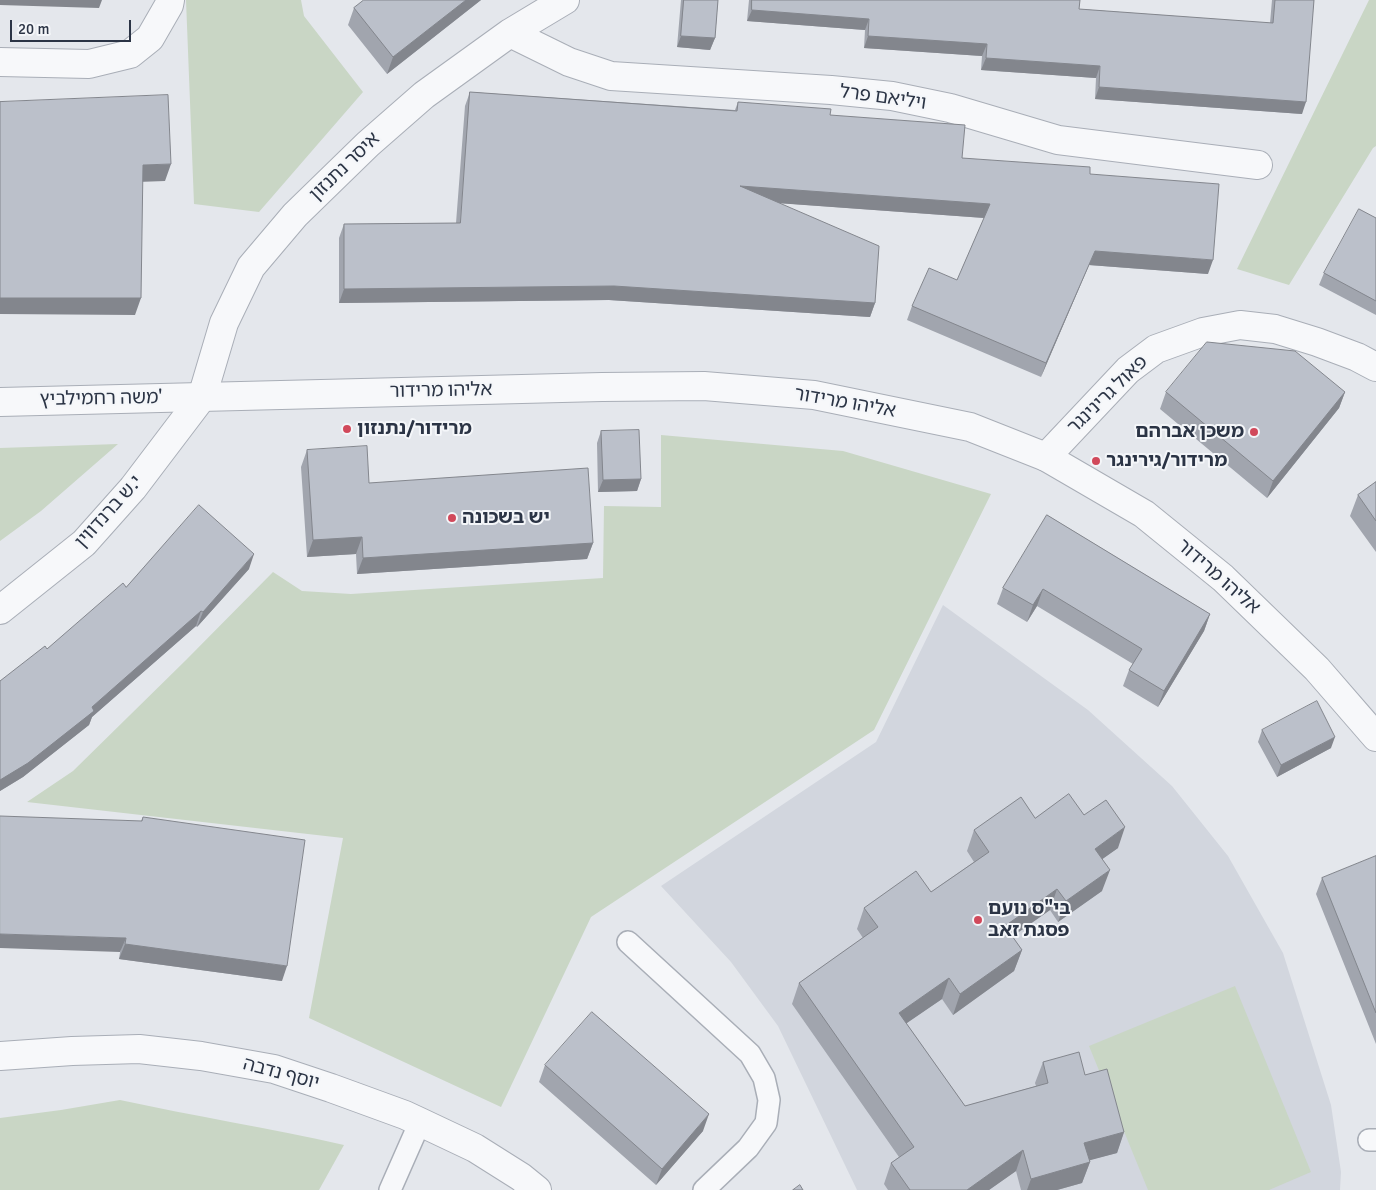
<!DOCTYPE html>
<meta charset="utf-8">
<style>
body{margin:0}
#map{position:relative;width:1376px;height:1190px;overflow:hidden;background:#e4e7ec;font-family:Signika,sans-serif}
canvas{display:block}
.scale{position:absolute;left:10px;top:20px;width:121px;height:22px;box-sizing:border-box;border:2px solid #2b3445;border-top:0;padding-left:6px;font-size:15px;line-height:18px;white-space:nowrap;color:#2b3445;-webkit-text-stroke:4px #f4f6f9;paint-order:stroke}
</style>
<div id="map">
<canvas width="1376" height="1190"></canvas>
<div class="scale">20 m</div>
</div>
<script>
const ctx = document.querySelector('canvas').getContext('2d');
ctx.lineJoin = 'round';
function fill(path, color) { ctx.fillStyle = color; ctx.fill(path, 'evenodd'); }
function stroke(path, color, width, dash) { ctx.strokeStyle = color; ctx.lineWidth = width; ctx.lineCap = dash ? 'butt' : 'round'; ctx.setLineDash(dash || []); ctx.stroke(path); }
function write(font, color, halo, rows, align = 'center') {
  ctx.font = font + ' Signika,"Noto Sans Hebrew",sans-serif'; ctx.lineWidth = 4; ctx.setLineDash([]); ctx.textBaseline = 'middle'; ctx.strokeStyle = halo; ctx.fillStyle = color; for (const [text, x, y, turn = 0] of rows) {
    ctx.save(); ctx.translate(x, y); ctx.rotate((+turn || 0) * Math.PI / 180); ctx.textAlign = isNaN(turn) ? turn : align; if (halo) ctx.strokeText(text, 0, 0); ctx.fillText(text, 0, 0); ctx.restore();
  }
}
const built = new Path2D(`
 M943,605L1088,710L1172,786L1228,856L1283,953L1331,1105L1341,1172L1340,1190H857L778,1026L731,962L661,886L876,742Z`);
const green = new Path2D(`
 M186,0H301L304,16L363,92L259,212L194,204Z
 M1369,0H1376V146L1373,148L1289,285L1237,269Z
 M661,435L843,451L991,494L874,730L591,917L501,1107L309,1018L343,838L27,802L73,771L186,660L273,572L302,591L351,594L603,578L604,506L661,507Z
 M118,444L41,511L0,541V448Z
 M1235,986L1311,1172L1269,1190H1148L1089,1046Z
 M120,1100C194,1116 269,1128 344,1145L319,1190H0V1118L61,1110Z`);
const service = new Path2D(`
 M628,942L750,1054L764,1078L769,1100L766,1123L748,1148L704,1190
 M1369,1140H1376
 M390,1190L420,1122`);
const minor = new Path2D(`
 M510,33L569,62L611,76L831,90L892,96L950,108L1058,140L1258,165
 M0,62L89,64L130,54L150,38L169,5L170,0
 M1046,457L1128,370L1156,349L1203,332L1240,325L1275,329L1317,342L1357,357L1376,367
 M0,610L84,543L133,488L202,397L224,323L251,267L295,215L368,144L424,95L510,33L565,0
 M0,1056L72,1051L139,1049L201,1056L274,1069L331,1088L405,1115L420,1122L475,1148L521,1177L537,1190`);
const tertiary = new Path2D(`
 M0,402L602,387L704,386L814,395L970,427L1046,457L1144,514L1223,578L1317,669L1376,737`);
const wall = new Path2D(`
 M364,0H481L387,74L348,25L354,8Z
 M681,0H718L715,38L710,50L677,47Z
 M749,0H1080L1079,9L1270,23L1272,0H1314L1302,114L1095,99L1096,78L981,70L982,56L864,48L865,30L747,21Z
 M470,92L735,110L738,102L830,115L962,158L1090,174L1208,274L1089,265L1041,377L907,320L912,306L957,280L984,218L779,203L875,303L870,317L609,300L339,303V238L344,224L456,223L465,106Z
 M1376,218V315L1319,285L1324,273Z
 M1166,392H1345L1339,408L1267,498L1160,409Z
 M601,431L641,479L637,491L598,492L597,443Z
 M307,450L369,483L593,543L587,559L357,574L356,554L307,557L301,467Z
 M1376,482V552L1350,516L1358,495Z
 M1047,515L1210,614L1204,631L1158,707L1123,686L1129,670L1133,664L1037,606L1027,622L997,604L1003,588Z
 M249,569L197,627L196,626L92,717L89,725L23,777L0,791V681L47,649L126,587Z
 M1262,730L1331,748L1277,777L1258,742Z
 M1084,815L1118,848L1102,859V891L1058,922L1050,910L1012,937L1022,950L1014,971L953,1015L942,999L906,1023L965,1106L1036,1086L1035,1083L1043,1062L1085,1075L1124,1132L1117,1153L1089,1160L1090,1162L1082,1183L1057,1190H1021L1016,1171L989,1190H888L884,1184L891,1163L899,1157L792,1004L799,983L863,938L857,929L864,908L931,892L974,862L967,851L974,830L1035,818Z
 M143,817L282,981L119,959L141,821Z
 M1376,856V1044L1316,894L1322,878Z
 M545,1065L703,1131L656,1185L539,1082Z`);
const shadedWall = new Path2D(`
 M0,0H102L99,8L0,5Z
 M466,0H481L387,74L393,57Z
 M752,10L869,19L865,30L747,21Z
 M681,36L715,38L710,50L677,47Z
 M868,36L987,44L982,56L864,48Z
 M986,58L1100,66L1096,78L981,70Z
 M1099,87L1306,102L1302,114L1095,99Z
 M171,164L165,181L137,182L143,165Z
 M740,186L990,204L985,218L735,200Z
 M1095,251L1213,260L1208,274L1089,265L1041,377L1046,363Z
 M614,286L875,303L870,317L609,300L339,303L344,289Z
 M0,298H141L135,315L0,314Z
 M1345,392L1339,408L1267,498L1273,481Z
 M641,479L637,491L598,492L603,480Z
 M362,537L356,554L307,557L313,540Z
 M593,543L587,559L357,574L363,558Z
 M254,554L249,569L197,627L203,612Z
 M1043,589L1037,606L1027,622L1033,605Z
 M201,611L196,626L92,717L89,725L23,777L0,791V780L92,707Z
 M1210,614L1204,631L1158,707L1164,691Z
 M1335,737L1331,748L1277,777L1281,765Z
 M1125,827L1118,848L1087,870L1095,849Z
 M1110,870L1102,891L1058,922L1066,901Z
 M1057,889L1050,910L997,947L1005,926Z
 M0,934L126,938L120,952L0,948Z
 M125,944L287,966L282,981L119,959Z
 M1022,950L1014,971L953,1015L960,994Z
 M949,978L942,999L891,1034L899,1013Z
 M709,1114L703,1131L656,1185L662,1169Z
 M1124,1132L1117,1153L1076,1164L1084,1143Z
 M1023,1150L1016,1171L989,1190H967Z
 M1090,1162L1082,1183L1057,1190H1027L1031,1179Z`);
const building = new Path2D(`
 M364,0H466L393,57L354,8Z
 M684,0H718L715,38L681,36Z
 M752,0H1080L1079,9L1273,23L1275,0H1314L1306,102L1099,87L1100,66L986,58L987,44L868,36L869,19L752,10Z
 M470,92L737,111L738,102L831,109L830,115L965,125L962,158L1090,167V174L1219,184L1213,260L1095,251L1046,363L912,306L929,268L957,280L990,204L740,186L879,246L875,303L614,286L344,289V224L460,223Z
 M168,95L171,164L143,165L141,298H0V102Z
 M1359,209L1376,218V301L1324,273Z
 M1207,342L1295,351L1345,392L1273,481L1166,392Z
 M639,430L641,479L603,480L601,431Z
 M367,446L369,483L588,468L593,543L363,558L362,537L313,540L307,450Z
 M1376,482V521L1358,495Z
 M199,505L254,554L203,612L201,611L92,707L94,711L28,763L0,780V681L45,646L47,649L123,583L126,587Z
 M1047,515L1210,614L1164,691L1129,670L1142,649L1043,589L1033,605L1003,588Z
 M1317,701L1335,737L1281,765L1262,730Z
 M1069,794L1084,815L1106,800L1125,827L1095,849L1110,870L1066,901L1057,889L1005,926L1022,950L960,994L949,978L899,1013L965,1106L1048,1083L1043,1062L1079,1052L1085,1075L1107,1069L1124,1132L1084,1143L1090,1162L1031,1179L1023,1150L967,1190H910L891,1163L914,1147L799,983L878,927L864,908L916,871L931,892L989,852L974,830L1021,797L1035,818Z
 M0,816L142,821L143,817L305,840L287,966L125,944L126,938L0,934Z
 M1376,856V1013L1322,878Z
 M592,1012L709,1114L662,1169L545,1065Z
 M800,1185L803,1190H793Z`);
const markers = [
 [347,429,5,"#d1495b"],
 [1254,432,5,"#d1495b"],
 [1096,461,5,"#d1495b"],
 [452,518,5,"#d1495b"],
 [978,920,5,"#d1495b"]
];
const streetNames = [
 ["ויליאם פרל",883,98,8],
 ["איסר נתנזון",345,167,-44],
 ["אליהו מרידור",441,391,-1],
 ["פאול גרינינגר",1108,395,-44],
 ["משה רחמילביץ'",101,399,-1],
 ["אליהו מרידור",845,403,10],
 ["י.ש ברנדווין",109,512,-48],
 ["אליהו מרידור",1218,577,41],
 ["יוסף נדבה",281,1074,15]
];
const poiNames = [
 ["מרידור/נתנזון",357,429],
 ["משכן אברהם",1244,432,"right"],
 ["מרידור/גירינגר",1106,461],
 ["יש בשכונה",462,518],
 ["בי\"ס נועם",988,909],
 ["פסגת זאב",988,931]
];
fill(built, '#d2d6de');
fill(green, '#c9d6c5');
stroke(service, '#a9aeb7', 24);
stroke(minor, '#a9aeb7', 30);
stroke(tertiary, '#a9aeb7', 30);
stroke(service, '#f7f8fa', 21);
stroke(minor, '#f7f8fa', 28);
stroke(tertiary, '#f7f8fa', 28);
fill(wall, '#a1a5ae');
fill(shadedWall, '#83868d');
fill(building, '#bbc0ca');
stroke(building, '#83868d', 1);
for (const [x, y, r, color] of markers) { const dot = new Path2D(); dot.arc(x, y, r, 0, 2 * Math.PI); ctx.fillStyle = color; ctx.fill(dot); stroke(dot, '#f4f6f9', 2); }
write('19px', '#2b3445', '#f4f6f9', streetNames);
write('bold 19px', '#2b3445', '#f4f6f9', poiNames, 'left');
</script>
